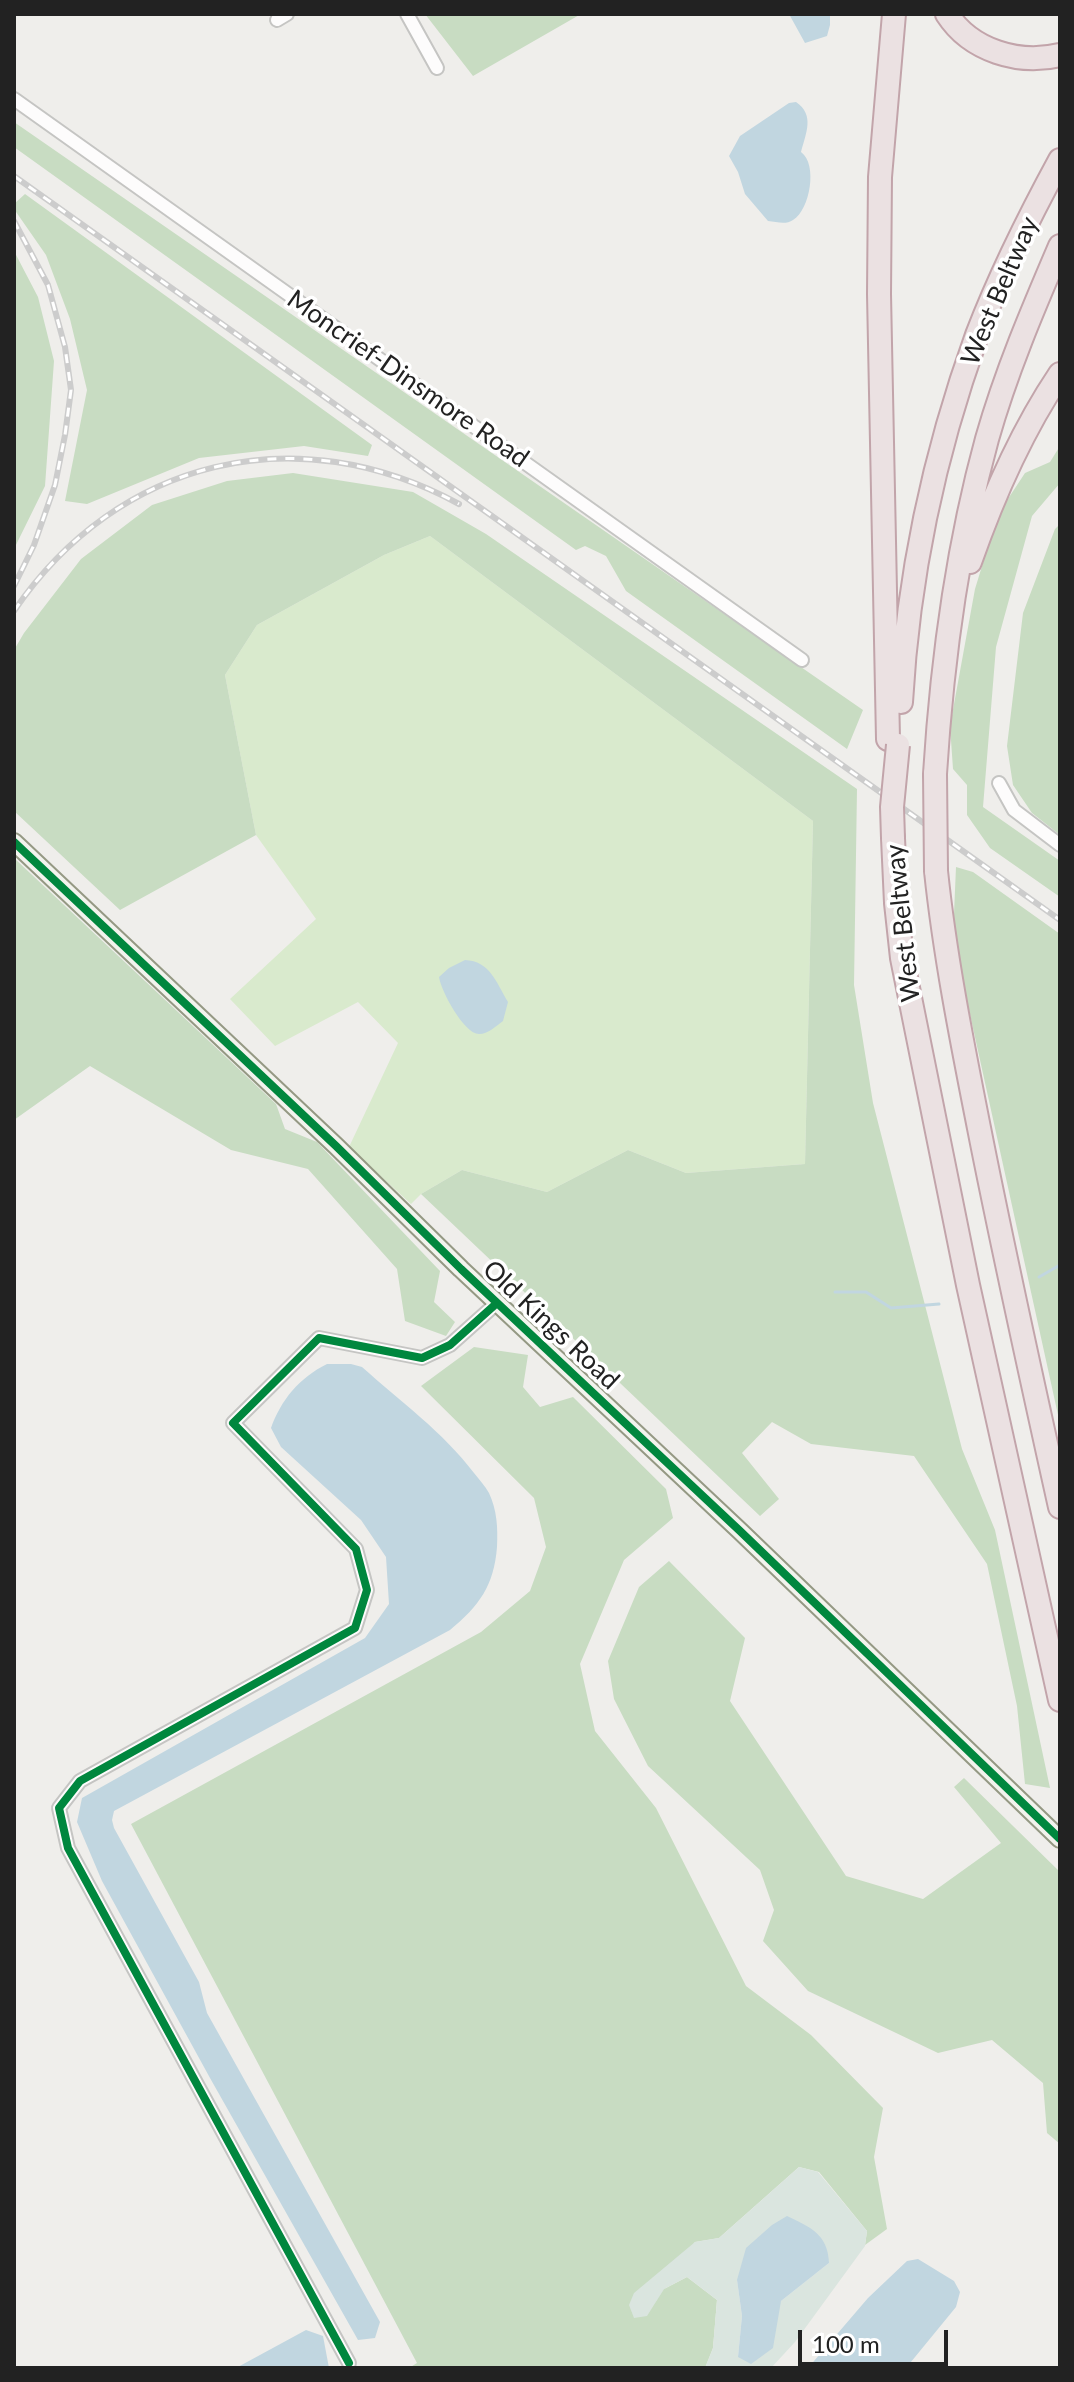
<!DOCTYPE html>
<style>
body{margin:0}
#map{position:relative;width:1074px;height:2382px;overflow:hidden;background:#efeeeb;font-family:Lato,sans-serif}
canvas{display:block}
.frame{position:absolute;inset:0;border:16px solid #222;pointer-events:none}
.scale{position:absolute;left:798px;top:2330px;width:150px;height:36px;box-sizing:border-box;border:4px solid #222;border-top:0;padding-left:10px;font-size:24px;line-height:28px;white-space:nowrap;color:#222;-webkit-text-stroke:6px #fff;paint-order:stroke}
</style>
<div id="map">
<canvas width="1074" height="2382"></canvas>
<div class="frame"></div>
<div class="scale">100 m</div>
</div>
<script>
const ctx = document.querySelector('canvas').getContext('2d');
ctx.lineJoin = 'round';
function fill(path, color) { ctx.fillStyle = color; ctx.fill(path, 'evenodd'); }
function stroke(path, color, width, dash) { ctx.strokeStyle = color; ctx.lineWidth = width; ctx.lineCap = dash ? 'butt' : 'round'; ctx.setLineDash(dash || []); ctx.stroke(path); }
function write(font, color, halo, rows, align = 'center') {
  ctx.font = font + ' Lato,sans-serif'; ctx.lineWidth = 7; ctx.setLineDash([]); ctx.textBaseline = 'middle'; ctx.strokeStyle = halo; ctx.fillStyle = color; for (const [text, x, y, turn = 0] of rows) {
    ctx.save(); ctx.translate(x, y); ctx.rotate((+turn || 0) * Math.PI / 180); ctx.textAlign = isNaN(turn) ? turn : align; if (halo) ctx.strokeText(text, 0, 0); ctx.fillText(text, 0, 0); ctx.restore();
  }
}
const grass = new Path2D(`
 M430,536L813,821L805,1164L686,1173L628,1150L547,1192L462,1170L421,1194L411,1204L349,1147L398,1043L358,1002L275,1046L230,999L316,919L256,835L225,675L257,625L384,555Z`);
const forest = new Path2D(`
 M425,14H581L473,76Z
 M14,122L863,710L847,749L626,591L606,556L585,546L576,550L14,147Z
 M25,194L372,445L368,456L304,446L199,458L87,504L65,501L87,390L70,319L46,255L14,209V204Z
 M14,251L38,297L54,361L45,486L14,549Z
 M1060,446V483L1032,516L996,647L983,807L1060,861V897L990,848L967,815V785L953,769L950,726L975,589L998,514L1025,473L1050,462Z
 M293,473L413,492L486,534L857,789L854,985L873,1103L962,1449L995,1530L1050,1788L1025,1784L1017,1706L987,1564L914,1456L811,1444L772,1422L742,1453L779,1499L760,1516L421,1194L462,1170L547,1192L628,1150L686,1173L805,1164L813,821L430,536L384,555L257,625L225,675L256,835L120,910L14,811V650L24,633L81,559L152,505L227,481Z
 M1060,524V835L1032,813L1013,785L1007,746L1023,613L1055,529Z
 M14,858L276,1104L285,1129L317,1142L440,1271L434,1302L455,1322L446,1336L405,1321L397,1269L308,1169L231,1150L90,1066L14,1120Z
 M956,867L973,872L1060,934V1424L953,937Z
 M474,1347L528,1355L523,1387L540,1407L573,1397L666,1489L673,1518L624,1560L580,1664L595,1731L656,1808L746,1986L811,2035L883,2108L874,2157L887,2229L865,2245L867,2231L819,2172L799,2167L719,2238L695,2242L647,2315L664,2289L687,2277L717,2300L713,2348L705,2368H409L417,2363L131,1824L481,1632L530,1591L546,1547L534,1498L421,1386Z
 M669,1561L745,1638L730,1701L846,1876L923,1899L1001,1843L954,1787L964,1778L1060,1872V2144L1047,2133L1043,2083L992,2040L938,2053L808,1991L763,1941L774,1910L760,1870L648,1766L614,1699L608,1661L639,1587Z`);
const wetland = new Path2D(`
 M799,2167L818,2172L867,2231L865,2246L795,2342L771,2368H705L713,2348L717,2300L687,2277L664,2289L647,2316L634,2318L629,2305L634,2293L695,2242L719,2238ZM829,2263L781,2301L738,2357L742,2316L737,2280Z`);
const water = new Path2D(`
 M789,14H830V25L827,36L805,43Z
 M796,102C815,115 806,133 801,152C818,164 810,210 793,220C786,225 777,222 768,221L745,194L738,172L729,156L740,136L789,103Z
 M465,960C490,961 496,982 508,1002L503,1021C496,1026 488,1034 479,1034C464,1034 441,991 439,977L449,968Z
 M327,1364H351L362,1367C400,1401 443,1432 474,1473C479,1479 485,1486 489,1493C497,1510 498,1528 497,1547C494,1586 479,1606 450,1630L114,1811L112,1820L114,1828L199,1982L207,2013L380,2322L375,2338L358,2340L210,2078L102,1881L77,1822L82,1798L365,1638L389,1604L386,1557L361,1520L281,1447L271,1428C281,1400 299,1378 327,1364Z
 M787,2216C810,2227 828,2234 829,2263L781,2301L773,2348L751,2364L738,2357L742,2316L737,2280L746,2248L772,2225Z
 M918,2259L954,2281L960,2292L956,2307L906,2368H808L868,2298L907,2261Z
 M306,2330L323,2336L329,2368H236Z`);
const stream = new Path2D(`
 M1039,1277L1060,1265
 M835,1292H866L891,1308L939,1304`);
const street = new Path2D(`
 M407,14L437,68
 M277,20L287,14
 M14,99L802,660
 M999,783L1014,810L1060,845
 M349,2363L68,1848L59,1808L80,1781L355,1628L367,1590L356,1549L233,1423L319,1338L422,1358L450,1345L497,1303`);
const secondary = new Path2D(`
 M14,842L336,1146L461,1269L740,1531L1060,1839`);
const highway = new Path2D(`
 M947,14C971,51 1019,65 1060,55
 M970,562C993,496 1021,432 1060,374
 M901,702C908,577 934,454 977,335C1000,275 1029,217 1060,160
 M888,739L879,294L880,177L894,14
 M935,774C942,661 957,548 987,439C1006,372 1033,309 1060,246
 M893,838L896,903L902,958L968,1285L1060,1700
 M936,871C945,957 962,1042 979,1128C1004,1255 1032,1381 1060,1507`);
const rail = new Path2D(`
 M14,176L1060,920
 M14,221L48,285L65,347L71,390L65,435L55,485L34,545L14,586
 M14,611C118,458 297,416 459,504`);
const highwayBridge = new Path2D(`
 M935,774L936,871
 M893,838L892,807L898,745`);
const cycleway = new Path2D(`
 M14,842L336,1146L461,1269L740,1531L1060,1839
 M349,2363L68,1848L59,1808L80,1781L355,1628L367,1590L356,1549L233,1423L319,1338L422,1358L450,1345L497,1303`);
const streetNames = [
 ["West Beltway",1000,291,-67],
 ["Moncrief-Dinsmore Road",408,379,35],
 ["West Beltway",903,923,-96],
 ["Old Kings Road",551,1325,43]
];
fill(grass, '#d9eacd');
fill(forest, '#c8dcc2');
fill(wetland, '#dae5df');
fill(water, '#c1d6e0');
stroke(stream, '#c1d6e0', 3);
stroke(street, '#c5c5c3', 16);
stroke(secondary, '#959984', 20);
stroke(highway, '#c2a4aa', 26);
stroke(street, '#fdfcfc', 12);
stroke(secondary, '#f2f3ed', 16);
stroke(highway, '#ebe1e2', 22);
stroke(rail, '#ccc', 6);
stroke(rail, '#fff', 3, [9]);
stroke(highwayBridge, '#c2a4aa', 26, []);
stroke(highwayBridge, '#ebe1e2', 22);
stroke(cycleway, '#00873e', 8);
write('26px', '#222', '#fff', streetNames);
</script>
